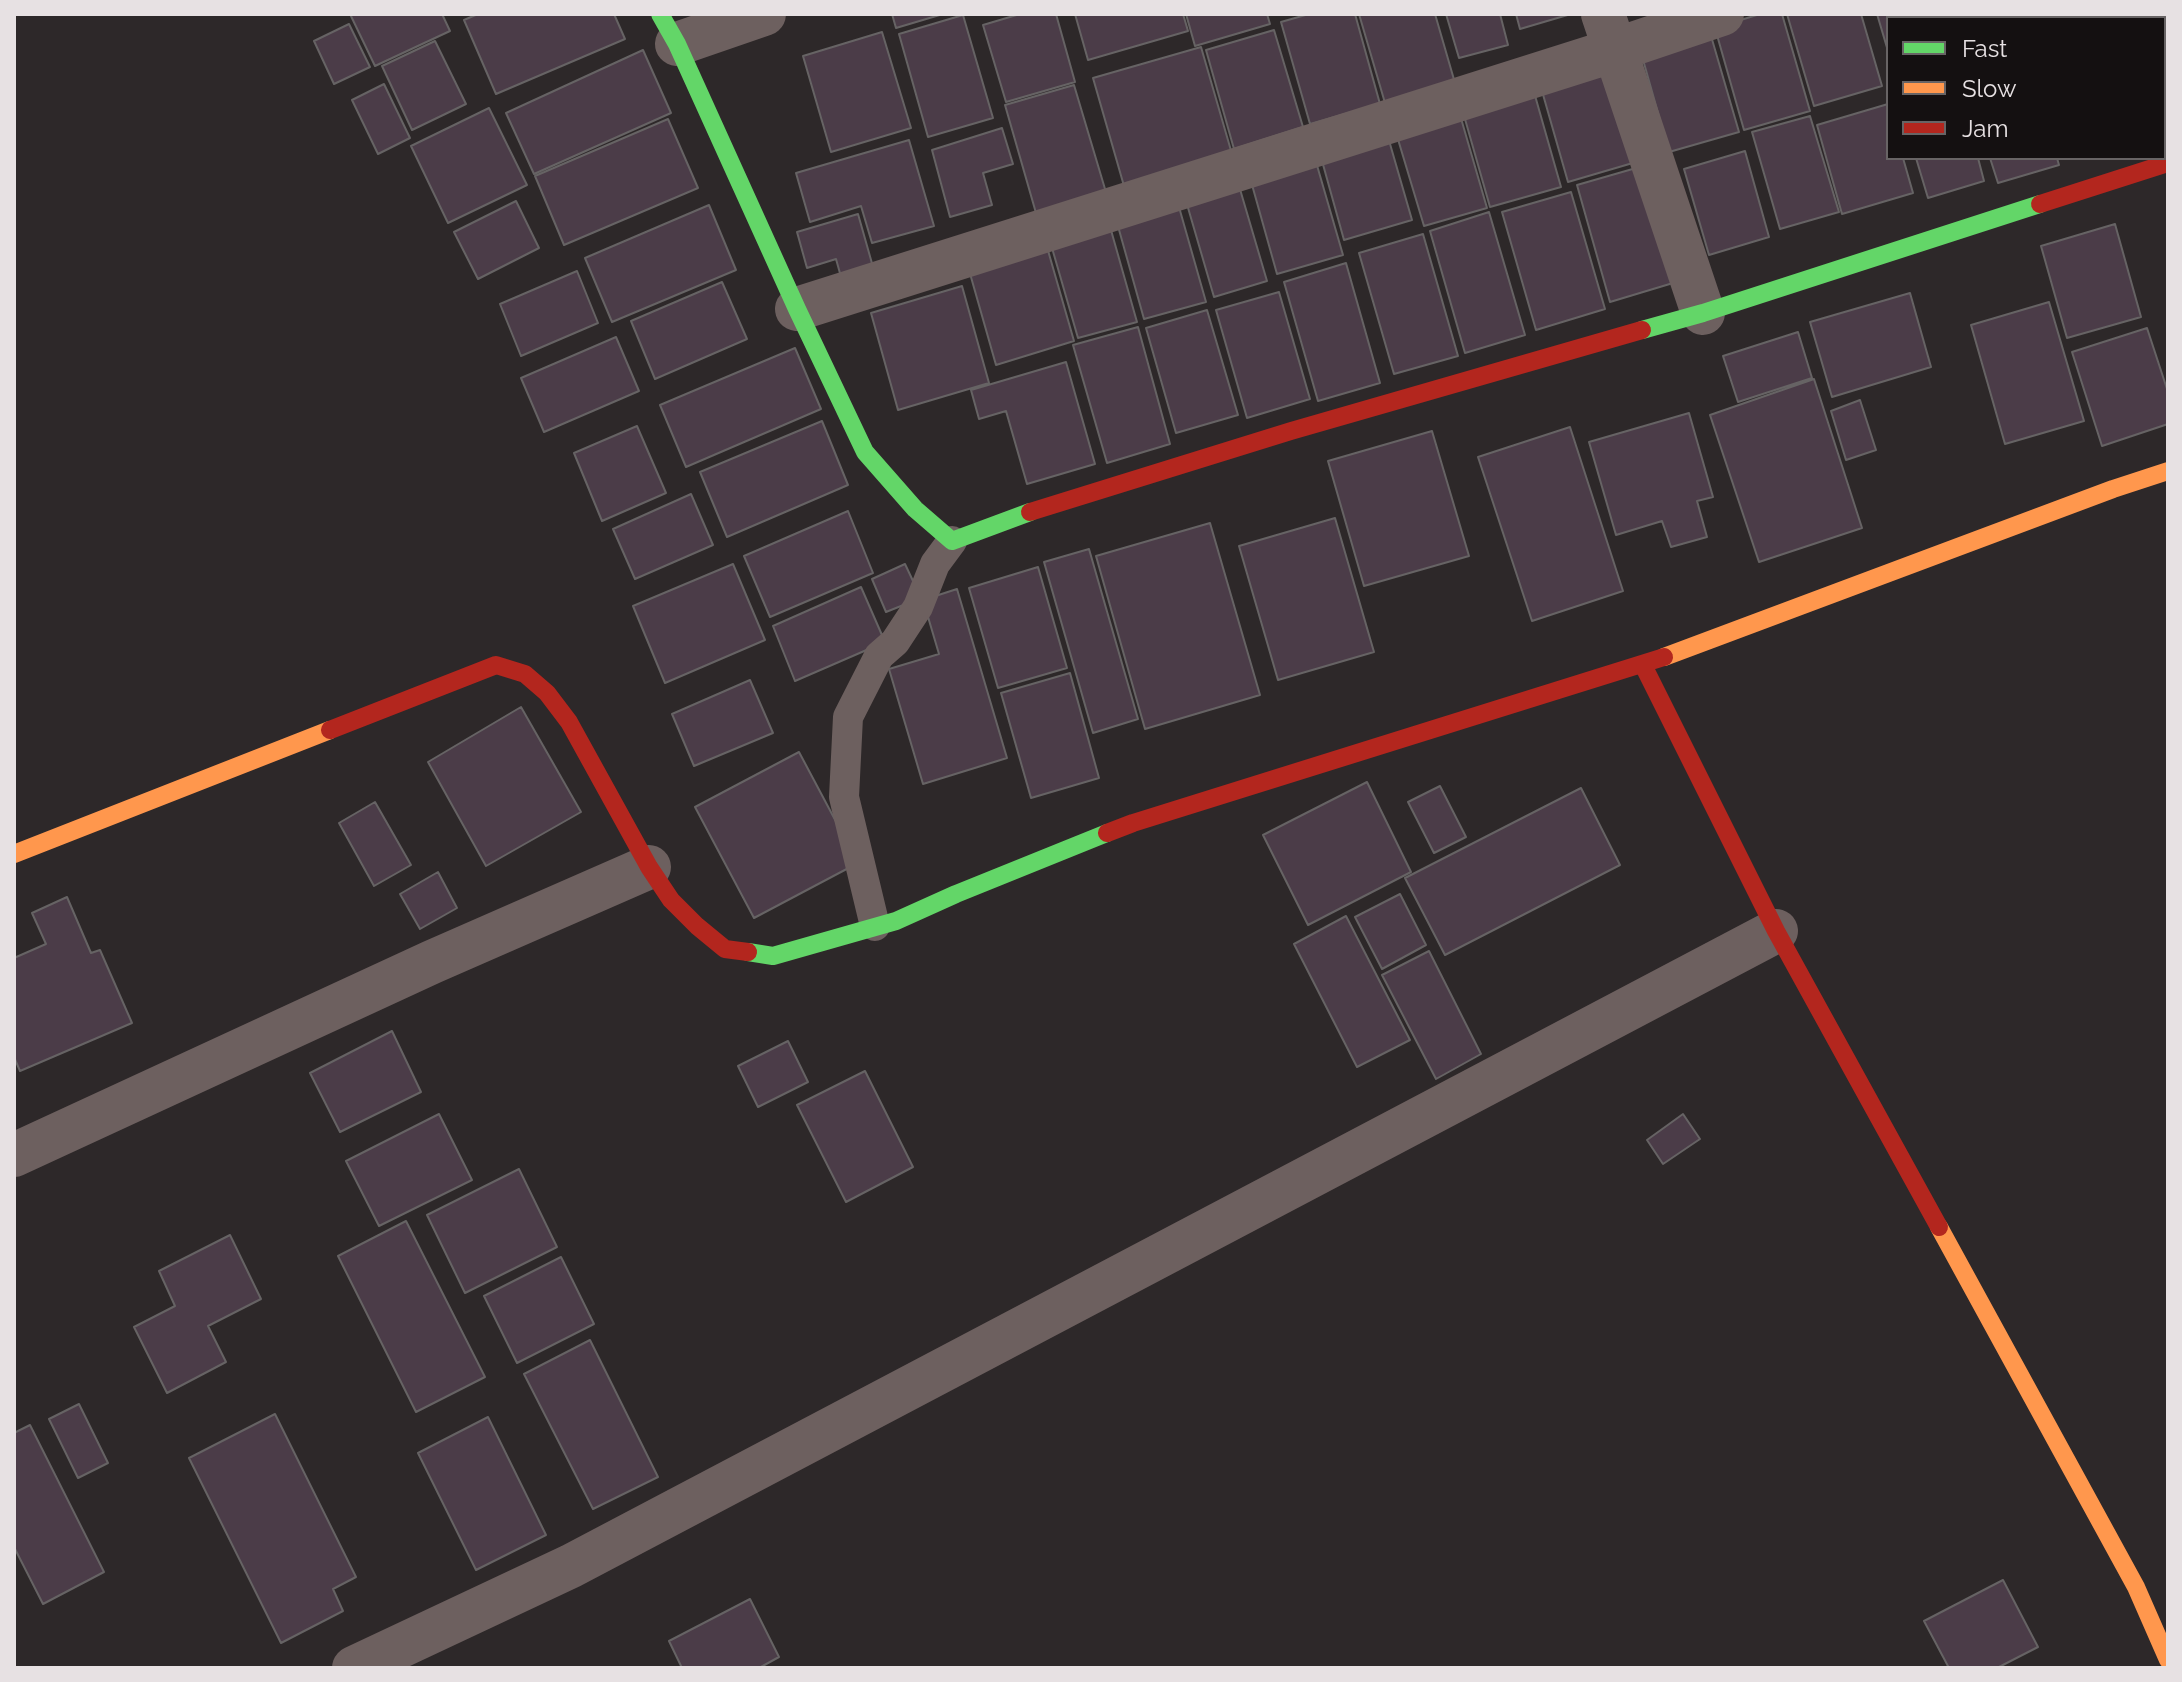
<!DOCTYPE html>
<style>
body{margin:0}
#map{position:relative;width:2182px;height:1682px;overflow:hidden;background:#2d2829;font-family:Raleway,sans-serif}
canvas{display:block}
.frame{position:absolute;inset:0;border:16px solid #e7e1e3;pointer-events:none}
.legend{position:absolute;left:1886px;top:16px;width:280px;height:144px;box-sizing:border-box;background:#141011;border:2px solid #686465;margin:0;padding:10px 14px;list-style:none;font-size:24px;color:#e7e1e3}
.legend li{display:flex;align-items:center;gap:16px;height:40px}
.legend b{width:40px;border:2px solid #686465}
</style>
<div id="map">
<canvas width="2182" height="1682"></canvas>
<div class="frame"></div>
<ul class="legend">
<li><b style="height:10px;background:#63d668"></b>Fast</li>
<li><b style="height:10px;background:#ff974d"></b>Slow</li>
<li><b style="height:10px;background:#b3261e"></b>Jam</li>
</ul>
</div>
<script>
const ctx = document.querySelector('canvas').getContext('2d');
ctx.lineJoin = 'round';
function fill(path, color) { ctx.fillStyle = color; ctx.fill(path, 'evenodd'); }
function stroke(path, color, width, dash) { ctx.strokeStyle = color; ctx.lineWidth = width; ctx.lineCap = dash ? 'butt' : 'round'; ctx.setLineDash(dash || []); ctx.stroke(path); }
const building = new Path2D(`
 M350,14H442L450,31L375,66Z
 M478,14H614L625,39L496,94L464,20Z
 M892,14H943L896,28Z
 M1020,14H1056L1075,82L1006,102L983,25Z
 M1075,14H1183L1188,31L1088,60Z
 M1186,14H1267L1270,24L1195,46Z
 M1309,14H1355L1380,104L1310,124L1281,22Z
 M1359,14H1435L1455,83L1385,103Z
 M1446,14H1500L1508,45L1459,58Z
 M1516,14H1571L1520,29Z
 M1760,14H1782L1810,111L1744,130L1715,28Z
 M1787,14H1861L1882,86L1814,106Z
 M1877,14H1937L1939,18H1888V51Z
 M1946,14H2009L2010,18H1947Z
 M2022,14H2082L2083,18H2023Z
 M2138,14H2168V113L2164,114V18H2124Z
 M963,15L993,118L928,137L899,34Z
 M349,24L370,67L334,84L314,41Z
 M1709,29L1739,132L1669,152L1640,49Z
 M1274,30L1303,127L1234,149L1206,50Z
 M882,32L911,128L831,152L803,56Z
 M435,41L466,104L412,130L382,66Z
 M1201,47L1232,154L1124,186L1093,78Z
 M643,50L671,113L534,174L506,113Z
 M1614,62L1643,160L1568,182L1540,84Z
 M384,84L410,138L378,154L352,100Z
 M1074,85L1108,199L1038,220L1005,105Z
 M1532,85L1561,187L1490,207L1461,105Z
 M1888,104V158H1903L1913,193L1842,214L1817,125Z
 M489,108L527,185L448,223L411,146Z
 M1458,108L1487,208L1424,226L1394,126Z
 M1810,116L1839,212L1780,229L1752,132Z
 M668,119L698,188L564,245L535,176Z
 M1002,128L1013,164L983,173L992,205L950,217L932,150Z
 M1386,130L1412,220L1344,240L1319,150Z
 M909,140L934,226L872,243L861,206L810,222L796,173Z
 M1745,151L1769,237L1709,255L1684,169Z
 M1314,155L1343,255L1277,274L1249,174Z
 M1916,158H1978L1984,181L1928,198Z
 M1990,158H2057L2059,165L1998,183Z
 M1650,164L1683,280L1610,302L1577,185Z
 M1237,179L1267,281L1214,297L1184,194Z
 M1571,192L1605,309L1536,330L1502,212Z
 M1177,200L1206,302L1144,319L1116,219Z
 M516,201L539,248L478,279L454,232Z
 M709,205L736,270L612,322L585,258Z
 M1489,212L1525,335L1465,353L1430,231Z
 M858,214L875,274L843,284L836,259L807,268L797,232Z
 M1109,223L1137,322L1078,338L1050,241Z
 M2115,224L2141,317L2067,338L2041,246Z
 M1423,234L1458,356L1394,374L1359,253Z
 M1045,240L1074,341L996,365L967,263Z
 M1346,263L1380,383L1318,401L1284,282Z
 M577,271L598,323L521,356L500,304Z
 M722,282L747,339L655,379L631,321Z
 M962,286L989,383L898,410L871,313Z
 M1279,292L1310,399L1247,418L1216,310Z
 M1910,293L1931,367L1832,397L1810,322Z
 M2049,302L2084,421L2005,444L1971,325Z
 M1207,310L1238,415L1176,433L1146,328Z
 M1138,327L1170,444L1107,463L1073,345Z
 M2147,328L2168,392V424L2102,446L2072,352Z
 M1798,332L1812,378L1738,402L1723,356Z
 M616,337L639,391L544,432L521,378Z
 M795,348L821,409L686,467L660,405Z
 M1066,362L1095,464L1027,484L1006,411L979,419L971,390Z
 M1814,379L1862,528L1759,562L1710,415Z
 M1860,400L1876,450L1846,460L1831,411Z
 M1689,413L1713,497L1697,501L1707,537L1671,547L1662,521L1616,535L1589,442Z
 M822,421L848,485L727,537L700,472Z
 M637,426L666,493L602,521L574,453Z
 M1570,427L1623,591L1532,621L1478,457Z
 M1432,431L1469,556L1364,586L1328,461Z
 M691,494L713,545L635,579L613,529Z
 M848,511L873,573L770,617L744,556Z
 M1335,518L1374,652L1278,680L1239,546Z
 M1210,523L1260,695L1145,729L1096,556Z
 M1089,549L1138,719L1093,733L1044,562Z
 M733,564L765,640L665,683L633,606Z
 M905,564L921,598L886,612L872,579Z
 M1038,567L1067,668L998,688L969,588Z
 M861,587L885,642L795,681L773,626Z
 M957,589L1007,758L923,784L889,669L939,654L923,600Z
 M1070,673L1099,778L1031,798L1001,693Z
 M750,680L773,733L694,766L672,714Z
 M521,707L581,812L486,866L428,762Z
 M799,752L858,863L754,918L695,807Z
 M1367,782L1411,872L1308,925L1263,835Z
 M1440,786L1466,837L1434,853L1408,802Z
 M1581,788L1620,865L1445,955L1405,878Z
 M375,802L411,865L374,886L339,823Z
 M438,872L457,908L420,929L400,894Z
 M1400,894L1426,945L1382,969L1355,917Z
 M67,897L91,953L100,950L132,1023L20,1071L14,1057V958L46,944L32,913Z
 M1346,916L1410,1040L1357,1067L1294,944Z
 M1429,951L1481,1054L1436,1079L1382,975Z
 M392,1031L421,1092L340,1132L310,1073Z
 M788,1041L808,1082L758,1107L738,1066Z
 M865,1071L913,1167L846,1202L797,1105Z
 M439,1114L472,1180L379,1226L346,1161Z
 M1683,1114L1700,1139L1663,1164L1647,1140Z
 M519,1169L557,1247L465,1293L427,1215Z
 M406,1221L485,1377L416,1412L338,1256Z
 M230,1235L261,1299L208,1326L226,1362L167,1393L134,1327L175,1306L159,1271Z
 M561,1257L594,1324L517,1363L484,1296Z
 M590,1340L658,1477L593,1509L524,1374Z
 M79,1404L108,1463L78,1478L49,1419Z
 M275,1414L356,1577L333,1589L343,1611L281,1643L189,1458Z
 M488,1417L546,1535L476,1570L418,1453Z
 M30,1425L104,1572L43,1604L14,1547V1433Z
 M2003,1580L2038,1647L1997,1668H1949L1924,1621Z
 M750,1599L779,1657L759,1668H682L669,1641Z`);
const lane = new Path2D(`
 M875,926L844,797L848,717L879,656L895,642L918,607L935,564L952,541`);
const street = new Path2D(`
 M1603,14L1703,313
 M677,44L764,14
 M797,309L1615,50L1722,14
 M14,1155L432,962L649,867
 M354,1668L571,1566L1776,931`);
const fast = new Path2D(`
 M660,14L677,44L797,309L865,452L915,509L952,541L1030,512
 M1642,330L1703,313L2040,204
 M748,952L773,956L896,921L956,894L1107,833`);
const slow = new Path2D(`
 M1664,657L2113,489L2168,471
 M14,854L330,730
 M1939,1227L2136,1587L2168,1660`);
const jam = new Path2D(`
 M2040,204L2168,163
 M1030,512L1291,431L1642,330
 M1643,665L1776,931L1939,1227
 M330,730L496,665L525,674L547,693L569,722L649,867L671,900L697,926L725,949L748,952
 M1107,833L1133,823L1664,657`);
fill(building, '#4b3c48');
stroke(building, '#666364', 2);
stroke(lane, '#6d605f', 30);
stroke(street, '#6d605f', 44);
stroke(fast, '#63d668', 18);
stroke(slow, '#ff974d', 18);
stroke(jam, '#b3261e', 18);
</script>
